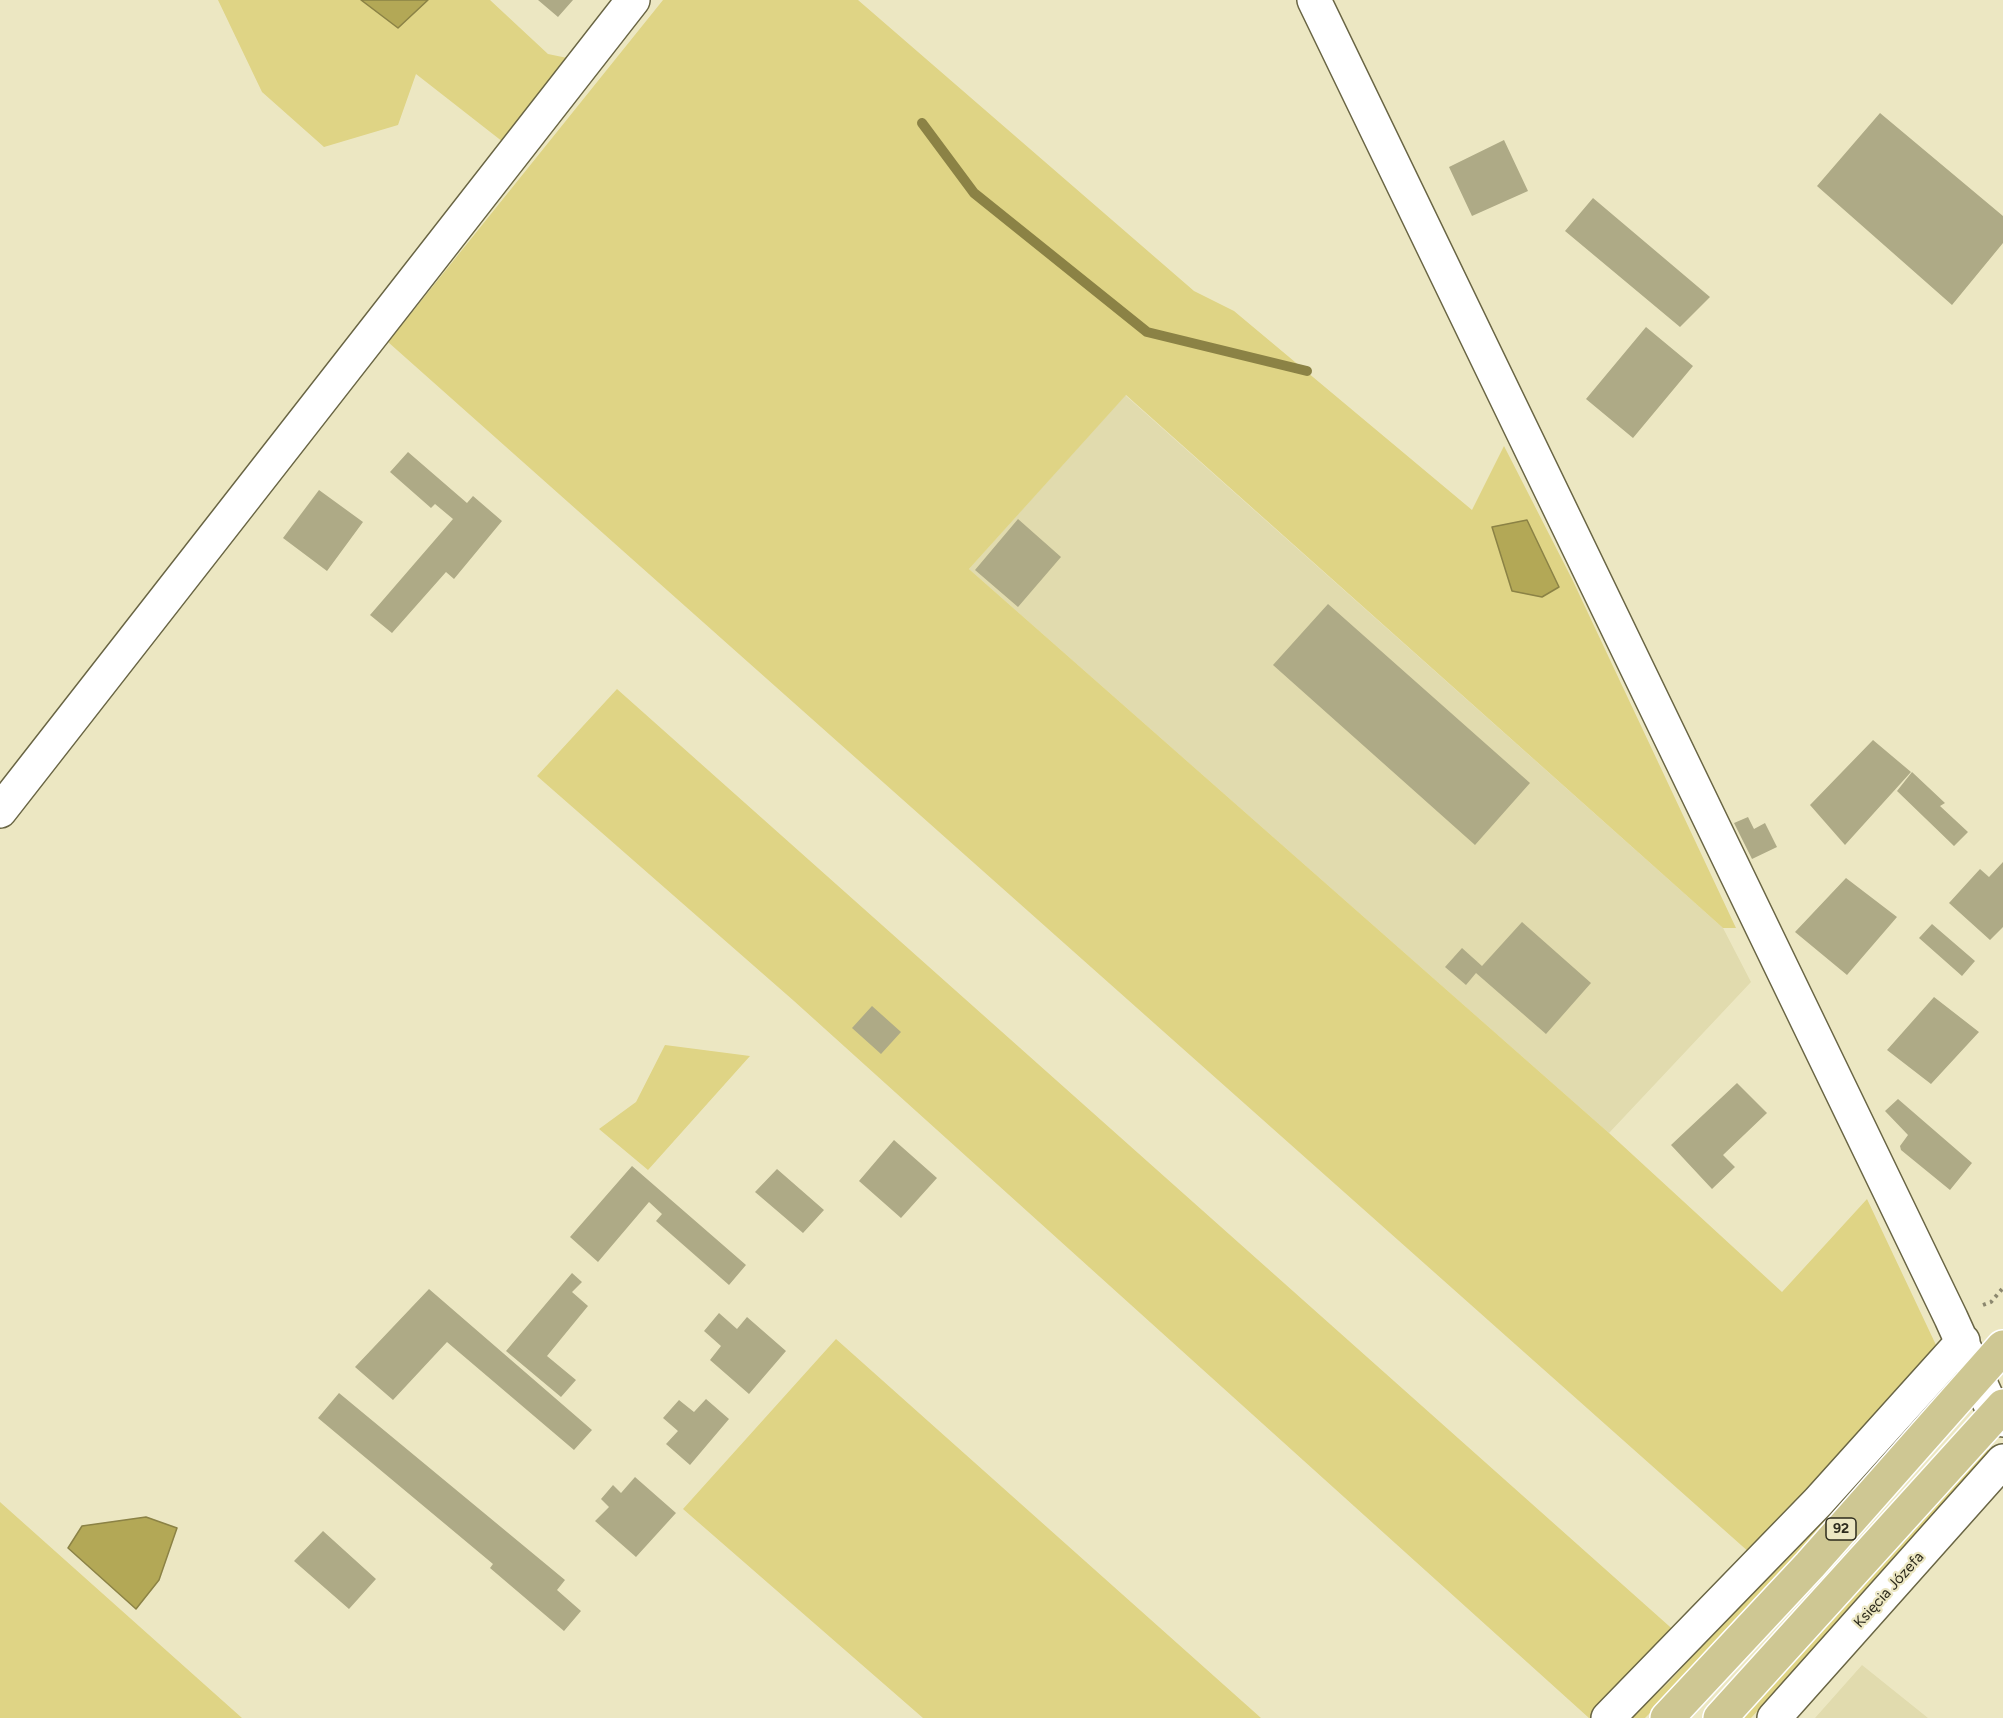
<!DOCTYPE html>
<meta charset="utf-8">
<style>
body{margin:0}
canvas{display:block;background:#ece7c2}
</style>
<canvas width="2003" height="1718"></canvas>
<script>
const ctx = document.querySelector('canvas').getContext('2d');
ctx.lineJoin = 'round';
function fill(path, color) { ctx.fillStyle = color; ctx.fill(path, 'evenodd'); }
function stroke(path, color, width, dash) { ctx.strokeStyle = color; ctx.lineWidth = width; ctx.lineCap = dash ? 'butt' : 'round'; ctx.setLineDash(dash || []); ctx.stroke(path); }
function write(font, color, halo, rows, align = 'center') {
  ctx.font = font + ' Figtree,sans-serif'; ctx.lineWidth = 4.5; ctx.setLineDash([]); ctx.textBaseline = 'middle'; ctx.strokeStyle = halo; ctx.fillStyle = color; for (const [text, x, y, turn = 0] of rows) {
    ctx.save(); ctx.translate(x, y); ctx.rotate((+turn || 0) * Math.PI / 180); ctx.textAlign = isNaN(turn) ? turn : align; if (halo) ctx.strokeText(text, 0, 0); ctx.fillText(text, 0, 0); ctx.restore();
  }
}
const built = new Path2D(`
 M1125,395L1723,928L1751,982L1609,1133L969,569Z
 M1862,1665L1928,1718H1815Z`);
const green = new Path2D(`
 M218,0H490L548,54L572,59L503,142L416,74L398,125L324,147L262,92Z
 M663,0H858L1194,291L1234,311L1472,510L1504,446L1572,579L1736,928H1723L1126,395L969,569L1609,1133L1782,1292L1867,1199L1936,1345L1750,1553L388,342Z
 M617,689L1678,1634L1594,1718H1589L794,1001L537,776Z
 M665,1045L750,1056L648,1170L599,1129L636,1102Z
 M836,1339L1261,1718H923L683,1509Z
 M1936,1393L1929,1409L1674,1689L1645,1718H1631L1669,1682L1931,1396Z
 M1987,1449L1993,1453L1751,1718H1732L1974,1451Z
 M0,1502L242,1718H0Z`);
const water = new Path2D(`
 M361,0H428L398,28Z
 M1527,520L1559,587L1542,597L1512,591L1492,527Z
 M146,1517L177,1528L159,1580L136,1609L68,1548L82,1526Z`);
const stream = new Path2D(`
 M922,123L974,193L1147,332L1307,371`);
const building = new Path2D(`
 M538,0H573L558,17Z
 M1880,113L2003,216V243L1952,305L1817,186Z
 M1504,140L1528,191L1472,216L1449,167Z
 M1593,198L1710,297L1680,327L1565,231Z
 M1646,327L1693,366L1633,438L1586,399Z
 M408,452L467,503L473,496L502,521L454,579L446,572L392,633L370,615L453,519L435,504L431,508L390,472Z
 M319,490L363,522L327,571L283,538Z
 M1018,519L1061,557L1018,607L975,570Z
 M1328,604L1530,783L1475,845L1273,665Z
 M1873,740L1911,772L1845,845L1810,805Z
 M1912,772L1945,803L1940,806L1968,832L1954,846L1897,791Z
 M1748,817L1754,829L1765,823L1777,847L1752,859L1734,823Z
 M2003,862V927L1990,940L1949,903L1980,869L1989,877Z
 M1846,878L1897,917L1847,975L1795,932Z
 M1522,922L1591,983L1546,1034L1476,973L1466,985L1445,967L1462,948L1482,966Z
 M1932,924L1975,961L1962,976L1919,938Z
 M1934,997L1979,1032L1931,1084L1887,1050Z
 M872,1006L901,1032L881,1054L852,1028Z
 M1737,1083L1767,1113L1723,1155L1735,1167L1712,1189L1671,1145Z
 M1898,1099L1972,1163L1950,1190L1901,1150L1900,1146L1908,1135L1885,1111Z
 M894,1140L937,1178L901,1218L859,1181Z
 M632,1166L746,1265L729,1285L656,1221L662,1214L649,1202L598,1262L570,1237Z
 M777,1169L824,1210L803,1233L755,1192Z
 M572,1273L582,1282L572,1292L588,1306L547,1356L576,1380L561,1397L506,1351Z
 M429,1289L592,1430L574,1450L447,1342L393,1400L355,1367Z
 M719,1313L737,1329L747,1317L786,1351L749,1394L710,1360L721,1346L704,1331Z
 M339,1393L565,1580L557,1590L581,1611L564,1631L490,1568L493,1564L318,1418Z
 M706,1399L729,1419L690,1465L666,1444L678,1431L663,1418L679,1400L694,1412Z
 M635,1477L676,1513L636,1557L595,1521L609,1507L601,1499L613,1485L621,1493Z
 M323,1531L376,1579L349,1609L294,1561Z`);
const path = new Path2D(`
 M1983,1305L1991,1302L2003,1288`);
const minor = new Path2D(`
 M1314,0L1951,1318L1989,1402L2003,1420
 M0,811L633,0
 M1608,1718L1818,1502L1963,1341
 M1774,1718L2003,1461`);
const major = new Path2D(`
 M1667,1718L1810,1565L2003,1347
 M1720,1718L2003,1406`);
const shields = [
 [1841,1529,30]
];
const shieldNames = [
 ["92",1841,1529]
];
const streetNames = [
 ["Księcia Józefa",1889,1590,-48]
];
fill(built, '#e1dbae');
fill(green, '#dfd485');
fill(water, '#b3a856');
stroke(water, '#8b8245', 1.5);
stroke(stream, '#8b8245', 10);
fill(building, '#aeaa86');
stroke(minor, '#696544', 36);
stroke(major, '#fff', 36);
stroke(path, '#8c886f', 4, [3, 4.5]);
stroke(minor, '#fff', 33);
stroke(major, '#cec793', 33);
for (const [x, y, w] of shields) { const box = new Path2D(); box.roundRect(x - w / 2, y - 11, w, 22, 4.5); ctx.fillStyle = '#ece7c2'; ctx.fill(box); stroke(box, '#2d2b1d', 1.5); }
write('bold 14px', '#2d2b1d', null, shieldNames);
write('15px', '#2d2b1d', '#ece7c2', streetNames);
</script>
